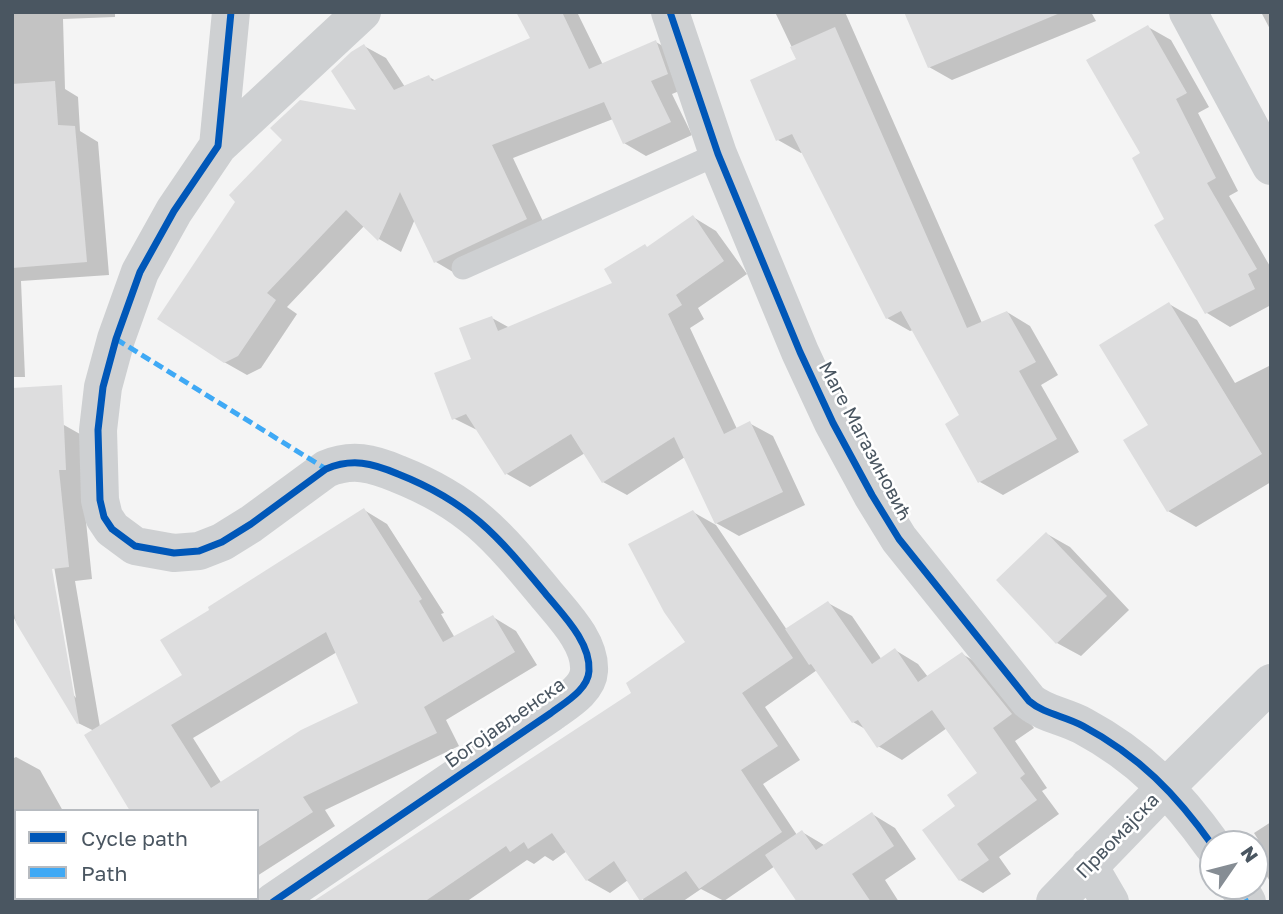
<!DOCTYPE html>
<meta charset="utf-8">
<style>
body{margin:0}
#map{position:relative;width:1283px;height:914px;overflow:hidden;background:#f4f4f4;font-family:"Golos Text",sans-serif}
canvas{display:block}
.frame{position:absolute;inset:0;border:14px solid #4a5661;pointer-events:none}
.legend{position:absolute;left:14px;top:809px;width:245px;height:91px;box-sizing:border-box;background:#fff;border:2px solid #b7bbc0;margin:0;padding:9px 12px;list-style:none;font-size:21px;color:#4a5661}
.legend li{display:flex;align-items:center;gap:14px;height:35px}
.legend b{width:35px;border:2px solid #b7bbc0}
.north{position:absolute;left:1199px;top:830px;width:70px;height:70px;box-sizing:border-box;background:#fff;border:2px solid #b7bbc0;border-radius:50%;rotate:55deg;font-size:19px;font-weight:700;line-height:28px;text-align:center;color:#4a5661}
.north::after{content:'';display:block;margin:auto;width:24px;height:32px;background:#868d94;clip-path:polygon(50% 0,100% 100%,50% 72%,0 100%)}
</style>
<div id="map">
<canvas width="1283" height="914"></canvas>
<div class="frame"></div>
<ul class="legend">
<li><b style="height:9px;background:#0057b8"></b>Cycle path</li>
<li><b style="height:9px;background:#3fa9f5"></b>Path</li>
</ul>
<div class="north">N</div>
</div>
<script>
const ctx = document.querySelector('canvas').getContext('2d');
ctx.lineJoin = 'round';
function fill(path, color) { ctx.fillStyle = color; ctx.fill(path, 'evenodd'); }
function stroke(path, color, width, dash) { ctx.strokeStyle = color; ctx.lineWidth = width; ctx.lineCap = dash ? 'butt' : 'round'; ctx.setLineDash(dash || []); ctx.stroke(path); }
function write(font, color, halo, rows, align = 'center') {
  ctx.font = font + ' "Golos Text",sans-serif'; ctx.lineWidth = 5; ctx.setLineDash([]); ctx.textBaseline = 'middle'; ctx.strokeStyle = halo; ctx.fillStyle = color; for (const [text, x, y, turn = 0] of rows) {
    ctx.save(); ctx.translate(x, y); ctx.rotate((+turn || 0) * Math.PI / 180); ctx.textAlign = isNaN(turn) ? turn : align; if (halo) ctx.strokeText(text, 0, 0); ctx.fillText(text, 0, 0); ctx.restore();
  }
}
const shadow = new Path2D(`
 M12,12H115V17L63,19L65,89L78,97L80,131L98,142L109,275L21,281L25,377H12Z
 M518,12H577L603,65L656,42L678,55L689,87L672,94L692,135L646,156L624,143L613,119L513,158L548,232L458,275L436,262L415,219L401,252L379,239L365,225L287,307L297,314L261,368L247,375L224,362L360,112L364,46L386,58L405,87L429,77L436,81L533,39Z
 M775,12H845L982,323L1007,312L1030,326L1058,375L1041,385L1079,452L1003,495L980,482L962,416L913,330L910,331L887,318L803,152L801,153L778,140L798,60Z
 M905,12H1091L1096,21L952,80L929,67Z
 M1261,12H1271V31Z
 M1148,27L1171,40L1209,107L1198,113L1238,191L1229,196L1271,268V305L1230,327L1207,313L1167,220L1143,154Z
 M693,217L716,231L747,274L698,308L704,319L690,328L737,429L749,423L773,436L805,505L739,536L716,523L685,457L627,495L603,482L585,453L530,487L507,474L479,431L453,418L473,360L492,318L510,328L614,284L649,248Z
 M1169,304L1197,320L1235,383L1271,365V482L1196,527L1168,511L1150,426Z
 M64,425L87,438L82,483L92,579L75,581L100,727L184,675L364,510L387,524L444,613L441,614L455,638L493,617L516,631L537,665L446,720L459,746L325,810L335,826L257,876V811L78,723L12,615V430ZM49,560H53L76,698L72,693ZM337,652L360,704L222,784L193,738Z
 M693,512L716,525L787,630L828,603L852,616L882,660L895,650L918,664L928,677L962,654L985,667L1034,728L1015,741L1047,788L1042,791L1059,814L999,857L1011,874L983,893L960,880L957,807L979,774L947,728L902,760L878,746L867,730L853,722L817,670L765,707L800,760L763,784L797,835L802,832L824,845L872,814L895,828L916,859L885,880L899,902H799L775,866L724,901L701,889L682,902H645L628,880L610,893L587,880L567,851L553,861L545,856L534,864L527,860L466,902H315L634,693L687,643Z
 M1047,534L1070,547L1129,610L1081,656L1057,643L998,580Z
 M16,757L40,770L63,811H16V898H212L207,902H12V759Z
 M1271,822V883L1255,857L1264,849L1254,833Z`);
const building = new Path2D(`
 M516,12H562L589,69L656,40L668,74L651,81L671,122L623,144L604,102L492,145L527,219L434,263L400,192L378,241L346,210L267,293L276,300L238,356L224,363L157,319L235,202L229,195L282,140L270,128L300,100L356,110L331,71L351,52L364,44L394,90L429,75L432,81L530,38Z
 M904,12H1060V13L928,68Z
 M1148,25L1187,93L1176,99L1216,178L1207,183L1257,269L1248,274L1255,289L1205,314L1154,225L1164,219L1132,158L1140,153L1086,60Z
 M835,27L967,328L1007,311L1036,362L1019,371L1057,439L978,483L945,424L959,415L901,311L886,319L792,134L776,141L750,80L796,59L790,47Z
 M55,81L58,125L75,126L87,262L12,268V84Z
 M693,215L724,261L676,295L682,305L668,314L724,434L750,421L783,492L715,524L674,437L602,483L571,434L505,475L466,414L452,420L434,373L471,359L459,328L492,316L498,331L612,283L604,269L645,244L647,247Z
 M1169,302L1262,454L1167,512L1123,440L1148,425L1099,345Z
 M62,385L66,470H59L69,567L52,569L79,723L77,724L16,623L12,604V388Z
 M364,508L422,599L419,601L443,642L493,615L515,652L424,707L437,733L303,797L313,812L257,848V811H130L84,735L182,675L160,640L209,610L208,607ZM326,632L358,703L301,730L211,788L171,725Z
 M693,510L793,658L742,693L778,746L741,770L782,832L699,889L686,871L640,901L614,861L586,881L552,833L528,849L524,842L510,852L506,846L424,902H312L631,693L626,683L685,642L664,612L628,544Z
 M1046,532L1107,596L1056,644L996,580Z
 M828,601L872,664L895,648L918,682L962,652L1012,714L993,728L1025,774L1020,778L1037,800L977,844L989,860L959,881L922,830L955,806L947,795L977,773L932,710L877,748L858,720L852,723L811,664L809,665L785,629Z
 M872,812L894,846L852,874L871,902H797L765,855L802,830L816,850Z`);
const service = new Path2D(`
 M463,268L718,154`);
const minor = new Path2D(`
 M231,12L218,146L174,211L140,272L116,339L103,387L98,430L100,500L104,517L112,529L135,546L174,553L199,551L222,542L251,524L326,469C352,458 372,463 398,474C469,502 497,535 545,593C562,614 591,642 589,671C588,690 564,703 551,713L273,902
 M670,12L718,154L800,352L833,423L872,495L899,539L1029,701C1044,714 1065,716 1083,726C1139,756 1176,794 1213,846
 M1188,12L1271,166
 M218,146L362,12
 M1089,866L1110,902
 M1238,886L1247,902
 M1055,902L1166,787L1271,683`);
const quiet = new Path2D(`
 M116,339L326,469
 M1238,886L1247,902`);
const cycleway = new Path2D(`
 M231,12L218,146L174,211L140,272L116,339L103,387L98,430L100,500L104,517L112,529L135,546L174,553L199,551L222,542L251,524L326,469C352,458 372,463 398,474C469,502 497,535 545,593C562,614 591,642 589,671C588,690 564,703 551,713L273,902
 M670,12L718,154L800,352L833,423L872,495L899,539L1029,701C1044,714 1065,716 1083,726C1139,756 1176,794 1213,846`);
const streetNames = [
 ["Маге Магазиновић",865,441,62],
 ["Богојављенска",505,723,-35],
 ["Првомајска",1118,836,-46]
];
fill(shadow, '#0003');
fill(building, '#ddddde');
stroke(service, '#ced0d2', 23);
stroke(minor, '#ced0d2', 38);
stroke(quiet, '#3fa9f5', 5, [10, 5]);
stroke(cycleway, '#0057b8', 7);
write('19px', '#4a5661', '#fff', streetNames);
</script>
